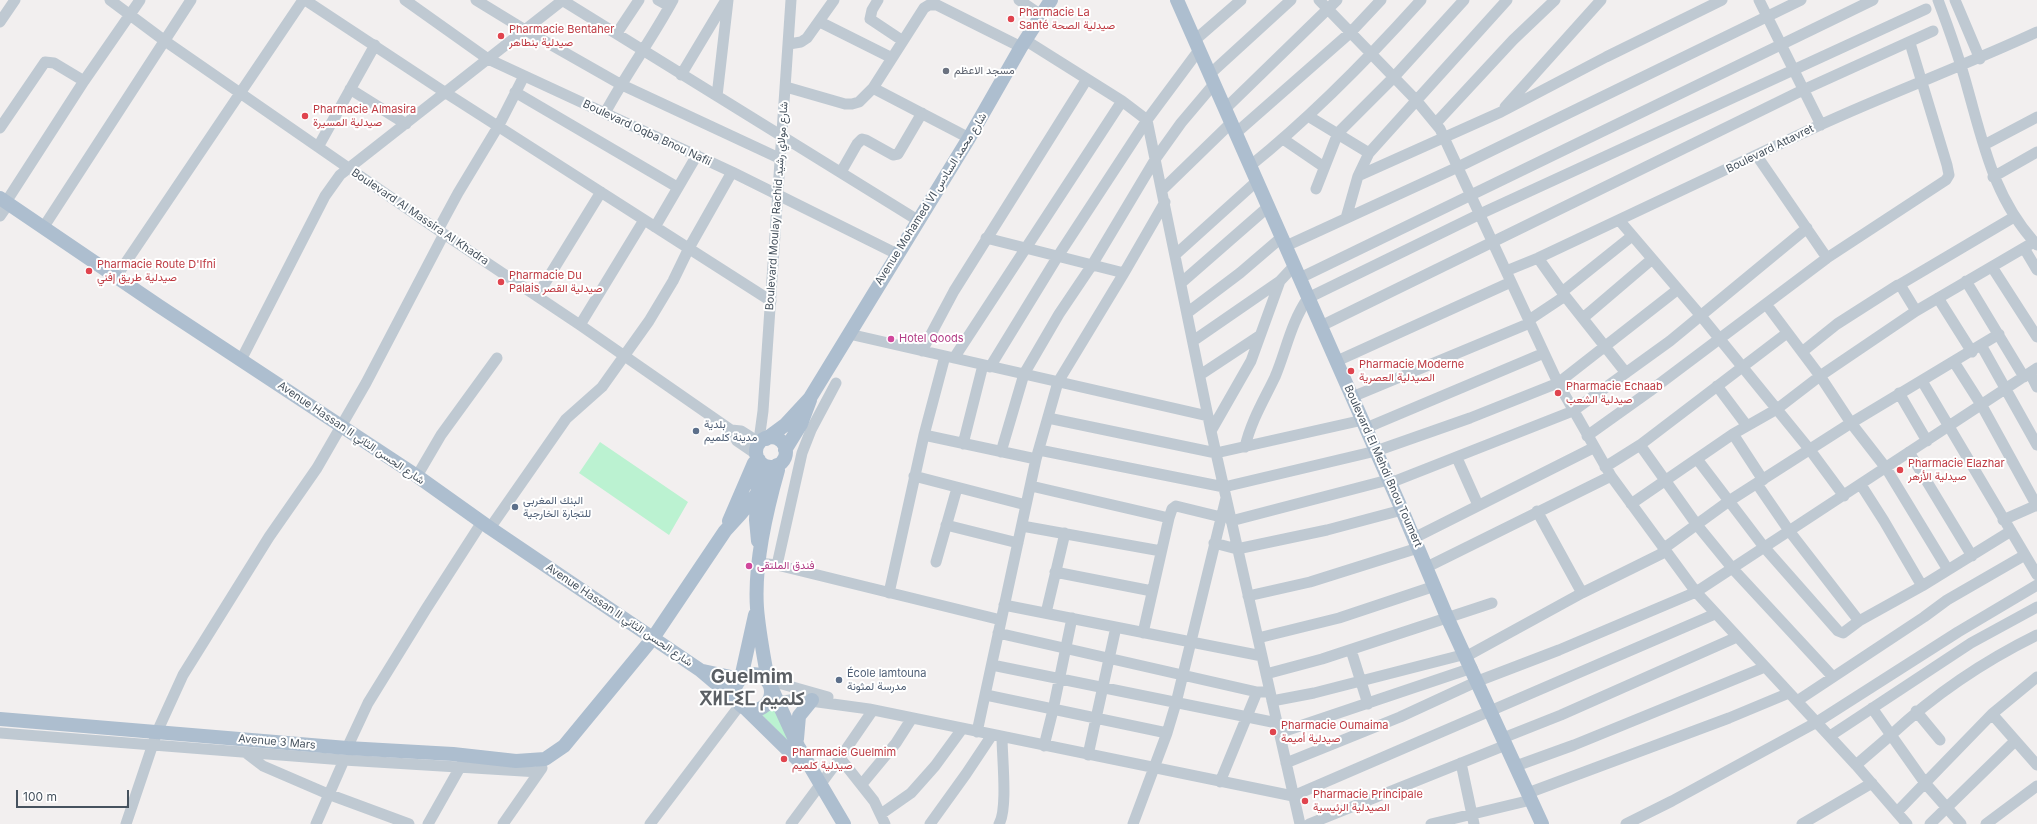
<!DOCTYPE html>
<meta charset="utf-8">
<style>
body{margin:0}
#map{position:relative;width:2037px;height:824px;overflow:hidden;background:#f2efef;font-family:Inter,sans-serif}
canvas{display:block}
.scale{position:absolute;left:16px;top:790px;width:113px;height:18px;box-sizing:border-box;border:2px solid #46525e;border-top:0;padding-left:5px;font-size:12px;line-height:14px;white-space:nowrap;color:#46525e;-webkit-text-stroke:3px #fff;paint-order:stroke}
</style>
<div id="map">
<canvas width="2037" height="824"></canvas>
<div class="scale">100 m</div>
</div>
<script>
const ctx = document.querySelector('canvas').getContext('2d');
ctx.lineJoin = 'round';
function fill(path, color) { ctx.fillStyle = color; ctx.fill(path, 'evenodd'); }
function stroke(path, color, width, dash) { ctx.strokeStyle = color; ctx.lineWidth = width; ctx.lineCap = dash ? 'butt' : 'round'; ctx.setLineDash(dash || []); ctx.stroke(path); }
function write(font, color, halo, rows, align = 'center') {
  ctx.font = font + ' Inter,Vazirmatn,"Noto Sans Tifinagh",sans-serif'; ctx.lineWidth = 4; ctx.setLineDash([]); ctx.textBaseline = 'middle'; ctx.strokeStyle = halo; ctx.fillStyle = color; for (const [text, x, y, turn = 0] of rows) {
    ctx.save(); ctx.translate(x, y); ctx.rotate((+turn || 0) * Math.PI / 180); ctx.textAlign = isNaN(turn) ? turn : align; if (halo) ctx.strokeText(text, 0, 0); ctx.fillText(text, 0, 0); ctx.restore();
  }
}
const green = new Path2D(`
 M600,442L688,502L669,535L579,473Z
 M775,705L797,750L758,711Z`);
const minor = new Path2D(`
 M110,0L165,41L438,230L580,325L731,430L741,431L760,443
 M305,0L446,93L771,301
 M405,0L488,59L732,172L897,254
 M476,0L525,30L620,84L781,159
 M562,0L919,221
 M658,0L669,6
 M878,0L872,10L870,19L903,41
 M1019,0L1041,15
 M1319,0L1416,100L1440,129L1558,383L1611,476L1696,592L1856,765L1907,824
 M1759,0L1821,125
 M1938,0C1949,29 1960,60 1968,90C1984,147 1995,200 2037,245
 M1955,0L1980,59
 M0,22L15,0
 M820,22L892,58
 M617,33L639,0
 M1025,40L1122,101L1147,120L1211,431L1300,824
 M1195,40L1241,0
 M789,44L801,42L807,38L834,0
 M1210,74L1291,0
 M681,75L726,0
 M786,87L845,104H852L859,102L873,88L924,8L929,5H937L1021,47
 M873,88L969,138
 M350,89L406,124
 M515,92L677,187
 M717,96L728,0
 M1505,107L1601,0
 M1226,108L1337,0
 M605,113C626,74 652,39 673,0
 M1308,116L1369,153
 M1436,123L1513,40L1555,0
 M0,128L45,62L54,63L84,81
 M1236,133L1351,32L1381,0
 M1283,139L1324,167
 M1984,145L2037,117
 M318,147L375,45
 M1757,156L1827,258
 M1250,166C1312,116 1368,59 1421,0
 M841,172L857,144L862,139L866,140L893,155L898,154L922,113
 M1358,176L1369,153L1507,0
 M1993,177L2037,152
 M1316,189L1338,133L1394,77L1464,0
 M1162,190L1232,122
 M6,202L84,81L140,0
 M0,216L9,203
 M1346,218L1358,176L1501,112L1606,57L1722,0
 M1619,220L1701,316L1810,450L1844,496
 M655,227L697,155
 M43,228L191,0
 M438,230L458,193L499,125L524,76
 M986,238L1124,273
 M1286,246L1458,167L1801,0
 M2024,248L2037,270
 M1175,255L1257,181
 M1538,258L1565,296L1626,373
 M1992,267L2037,337
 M1506,271L1538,258C1632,214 1726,169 1820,125C1892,92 1966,65 2037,32
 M116,277L303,0
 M1300,278L1873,0
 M1966,281L2024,377
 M1181,283L1268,207
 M1899,285L2014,217
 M1562,292L1632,236
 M537,296L601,192
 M1938,298L1972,352
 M1766,304L1820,376L1851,423L1886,468L1948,570
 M1187,313L1240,273L1282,237
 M1583,318L1651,260
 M1529,320L1565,296
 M580,325L644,220
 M1321,326L1803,90L1933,31
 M849,334L1208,416
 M1193,341L1280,281L1294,266
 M1981,345L2037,445
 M922,351L954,291L1087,79
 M1802,352L1837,324L1898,285L1902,288L1916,311
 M954,358L1122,101
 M241,360L325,196L340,175L563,0
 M1337,361L1511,282
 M1954,362L1982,406L2037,506
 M990,367L1058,256L1147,120L1199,50
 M2030,373L2037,387
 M1200,375L1259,336
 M1922,381L2037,575
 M1717,386L1747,426
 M1899,393L1927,441
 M1352,397L1530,323
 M1048,418L1216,453L1363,420
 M1366,428L1544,353
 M731,430L737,441L756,454
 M1211,431L1251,361L1280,281
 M1733,434L1763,480
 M924,435L1036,459
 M1587,436L1650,391L1827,258L1946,180L1949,175L1947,165L1910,43
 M762,441L760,433L763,411L791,0
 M963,444L983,365
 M1640,445L1697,525L1733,569L1833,677
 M1245,447C1251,421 1264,400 1275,377C1286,351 1291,322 1308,298L1480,214L1926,9
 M1039,450L1224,487L1376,451L1470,418L1558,383L1677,290
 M1001,452L1024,374L1059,314L1092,265L1156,158L1181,123L1214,84
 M1909,452L1972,556
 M1457,458L1478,505
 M1697,459L1764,547L1838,631L1843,633L1859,621L1790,532L1757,484
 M1605,467L1640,445L1787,333
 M417,476L441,435L497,358
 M914,476L1026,505
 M1390,483L1573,411L1670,341L1807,228
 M1861,485L1884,521L1922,586
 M1031,486L1169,518L1143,633
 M1631,504L1733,434L1777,409L1820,376L1916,311L2034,242
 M1537,511L1582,593
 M1169,518L1172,509L1176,506L1221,517
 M2003,520L2037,505
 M1231,521L1388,480
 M946,525L1018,543
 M1022,526L1161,551
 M490,528L566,419L602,387L649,321L673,281L689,248L732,172
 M1414,538L1593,448
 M1214,543L1237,549L1327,530L1402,510
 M1663,549L1729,501L1851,423L1999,334
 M936,562L957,488
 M758,563L777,565L1001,620
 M777,565L802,453L811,430L836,383
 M1427,567L1611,476
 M1055,572L1152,591
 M889,593L924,435L945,356
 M1248,596L1310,582L1418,548
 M1004,605L1262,656
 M1046,613L1065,533
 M1859,621L1922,586L2011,531
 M998,633L1257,692H1270
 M1258,638L1339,618L1435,586
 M1351,650L1368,704
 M1467,656L1582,593L1665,552
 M992,665L1277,723
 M1266,674L1322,659L1492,603
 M770,683L782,684L828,697
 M986,695L1167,733
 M1272,701L1314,693L1466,654
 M1797,701L1924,617L1947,600L2025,555
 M764,707L778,702L796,699L869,709L1293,796L1715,614
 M1872,708L1891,735C1935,694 1984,661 2037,635
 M1916,711L1940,740
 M1992,714L2037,677
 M977,732L1036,459L1058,382L1124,273L1165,202
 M0,733L344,760L539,772
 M1279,733L1472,668
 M1830,736L1971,643L2037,607
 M1503,738L1561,715L1737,637
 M1044,746L1053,710L1072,618
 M347,748L368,703L426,609L482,522
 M246,753L263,766L328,794L409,824
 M1088,755L1116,627
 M840,758L874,801L885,824
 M1286,763L1400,717L1478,681L1559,650L1696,592L2037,368
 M1461,763L1474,824
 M1856,765L1891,735L1925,783L1992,714L2037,765
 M1516,766L1574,745L1765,667
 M1220,782L1257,692
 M862,784L896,743L912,718
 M1528,793L1729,718L1789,693
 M1897,812L1925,783L1961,824
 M881,814L911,793L935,766L962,729
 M126,824L157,732L183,675L269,537L317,468L366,383L444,234
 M316,824L344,760
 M428,824L463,762
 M503,824L542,768
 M650,824L740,705
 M791,824L840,758L873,710
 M930,824L966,774L992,735
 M999,824C1008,809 1002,757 1002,737
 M1133,824L1167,733L1176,703L1226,498
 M1309,824L1506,745
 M1431,824L1531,800
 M1626,824L1672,801L1817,722L1958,632L2037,585
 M1802,824L1872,783
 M1930,824L2015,741
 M1986,824L2037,786`);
const major = new Path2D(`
 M1177,0L1402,510L1447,617L1542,824
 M0,198L159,306L417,476L490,528L700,670L739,703
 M756 452a15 15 0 1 1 30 0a15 15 0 1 1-30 0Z
 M766,439L785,425L810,398L969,138L1021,47L1051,0
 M785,450L801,424L810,400
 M729,521L754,463
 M758,541L756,520L759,460
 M703,671L740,679
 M735 692a18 18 0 1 1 36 0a18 18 0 1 1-36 0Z
 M741,678L755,615
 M768,681C764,657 759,633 757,608C754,565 766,512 778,470
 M771,687L798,746L844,824
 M745,708L800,762
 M0,719L347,748L453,754L516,761L545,759L564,746L653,638L725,531C745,510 762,489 777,465
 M797,739L799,716L812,700`);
const markers = [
 [1011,19,4,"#e0444e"],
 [501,36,4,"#e0444e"],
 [946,71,4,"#6b7280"],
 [305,116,4,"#e0444e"],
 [89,271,4,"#e0444e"],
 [501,282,4,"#e0444e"],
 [891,339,4,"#d1479c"],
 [1351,371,4,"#e0444e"],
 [1558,393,4,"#e0444e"],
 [696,431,4,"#5c6f8a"],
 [1900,470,4,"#e0444e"],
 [515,507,4,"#5c6f8a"],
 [749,566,4,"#d1479c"],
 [839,680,4,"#5c6f8a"],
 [1273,732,4,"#e0444e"],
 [784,759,4,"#e0444e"],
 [1305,801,4,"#e0444e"]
];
const healthNames = [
 ["Pharmacie La",1019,13],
 ["Santé صيدلية الصحة",1019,26],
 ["Pharmacie Bentaher",509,30],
 ["صيدلية بنطاهر",509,43],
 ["Pharmacie Almasira",313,110],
 ["صيدلية المسيرة",313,123],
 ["Pharmacie Route D'Ifni",97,265],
 ["صيدلية طريق إفني",97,278],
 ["Pharmacie Du",509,276],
 ["Palais صيدلية القصر",509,289],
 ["Pharmacie Moderne",1359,365],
 ["الصيدلية العصرية",1359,378],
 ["Pharmacie Echaab",1566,387],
 ["صيدلية الشعب",1566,400],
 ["Pharmacie Elazhar",1908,464],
 ["صيدلية الأزهر",1908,477],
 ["Pharmacie Oumaima",1281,726],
 ["صيدلية أميمة",1281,739],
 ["Pharmacie Guelmim",792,753],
 ["صيدلية كلميم",792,766],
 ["Pharmacie Principale",1313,795],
 ["الصيدلية الرئيسية",1313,808]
];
const worshipNames = [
 ["مسجد الاعظم",954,71]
];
const streetNames = [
 ["Boulevard Oqba Bnou Nafii",647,133,25],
 ["Boulevard Attavret",1770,149,-26],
 ["Avenue Mohamed VI شارع محمد السادس",931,199,-58],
 ["Boulevard Moulay Rachid شارع مولاي رشيد",777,206,-86],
 ["Boulevard Al Massira Al Khadra",420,217,34],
 ["Avenue Hassan II شارع الحسن الثاني",351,433,34],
 ["Boulevard El Mehdi Bnou Toumert",1383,466,66],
 ["Avenue Hassan II شارع الحسن الثاني",619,615,34],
 ["Avenue 3 Mars",277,742,5]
];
const hotelNames = [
 ["Hotel Qoods",899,339],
 ["فندق الملتقى",757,566]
];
const serviceNames = [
 ["بلدية",704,425],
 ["مدينة كلميم",704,438],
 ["البنك المغربي",523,501],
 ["للتجارة الخارجية",523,514],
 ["École lamtouna",847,674],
 ["مدرسة لمثونة",847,687]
];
const townNames = [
 ["Guelmim",752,677],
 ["ⴳⵍⵎⵉⵎ كلميم",752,699]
];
fill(green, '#bbf2d1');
stroke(minor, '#bfc9d2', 11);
stroke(major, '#adbecf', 14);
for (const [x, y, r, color] of markers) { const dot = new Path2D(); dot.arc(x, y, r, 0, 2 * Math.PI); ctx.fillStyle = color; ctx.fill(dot); stroke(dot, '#fff', 1.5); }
write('11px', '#be3a42', '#fff', healthNames, 'left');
write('11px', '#5b616d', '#fff', worshipNames, 'left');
write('11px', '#46525e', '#fff', streetNames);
write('11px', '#b23c85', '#fff', hotelNames, 'left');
write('11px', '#4e5e75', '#fff', serviceNames, 'left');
write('bold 19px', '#5b5f64', '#fff', townNames);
</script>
